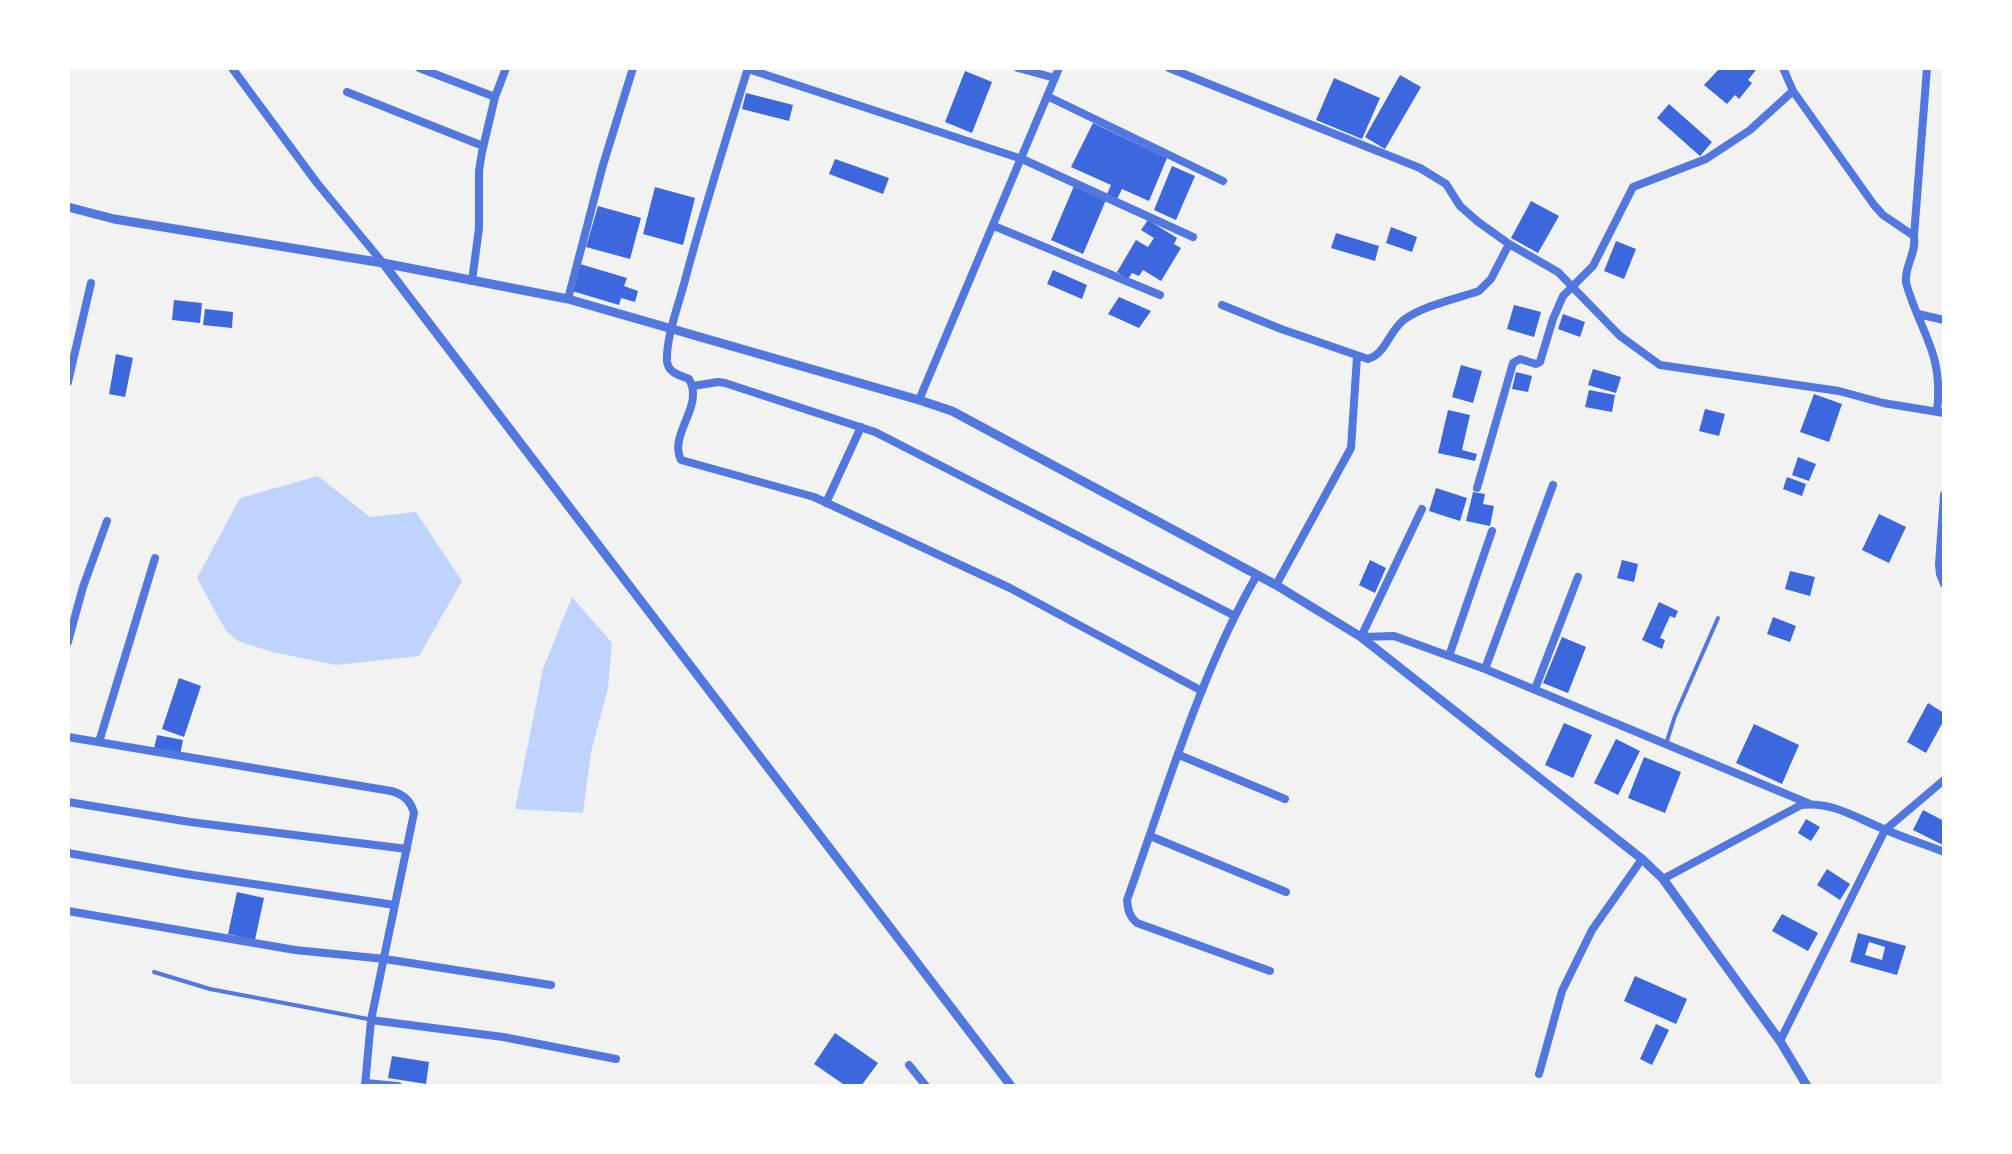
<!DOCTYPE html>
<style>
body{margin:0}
#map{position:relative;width:2012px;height:1154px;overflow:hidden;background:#f2f2f2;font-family:"Titillium Web",sans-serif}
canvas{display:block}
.frame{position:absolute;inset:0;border:70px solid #fff;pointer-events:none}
</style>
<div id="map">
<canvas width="2012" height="1154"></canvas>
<div class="frame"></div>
</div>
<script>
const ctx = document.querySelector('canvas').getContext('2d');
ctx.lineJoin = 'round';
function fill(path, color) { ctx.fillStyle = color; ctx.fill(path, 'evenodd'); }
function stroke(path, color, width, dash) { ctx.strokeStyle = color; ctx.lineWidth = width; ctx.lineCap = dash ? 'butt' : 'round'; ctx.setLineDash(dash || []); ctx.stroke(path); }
const water = new Path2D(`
 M318,476L370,517L416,512L462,581L419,656L336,665L272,652L238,641L226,631L197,578L240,498Z
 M572,597L612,643L608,688L591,752L583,813L515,809L543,669Z`);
const building = new Path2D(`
 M1720,68H1753L1756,70L1748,80L1752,83L1739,99L1735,95L1727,104L1704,85Z
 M965,71L992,82L972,133L945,122Z
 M1400,75L1421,87L1385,149L1365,137Z
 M1334,78L1380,98L1362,139L1316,120Z
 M746,93L793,105L789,121L742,109Z
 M1669,104L1712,142L1700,156L1657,118Z
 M1093,123L1167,158L1149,201L1122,189L1117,199L1107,194L1111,185L1071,167Z
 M835,159L889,178L883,194L829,174Z
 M1172,166L1195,176L1176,220L1154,210Z
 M1074,186L1106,200L1083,254L1051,240Z
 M655,187L695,198L683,245L643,234Z
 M1531,201L1559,216L1538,253L1511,238Z
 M598,206L641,218L630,259L586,247Z
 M1148,220L1177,238L1174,244L1181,248L1161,281L1143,270L1139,276L1132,273L1128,279L1117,272L1136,240L1148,247L1154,238L1141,230Z
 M1391,227L1417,237L1412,252L1386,243Z
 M1336,233L1379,246L1375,261L1331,248Z
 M1616,241L1636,249L1624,279L1604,271Z
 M580,264L627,278L624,286L638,291L635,302L621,298L619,305L572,291Z
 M1053,270L1087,285L1082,299L1047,284Z
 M1119,297L1151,311L1139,328L1108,314Z
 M174,300L202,303L200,323L172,320Z
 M1514,305L1541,312L1534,337L1507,329Z
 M205,309L233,312L232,328L203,325Z
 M1563,314L1585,322L1580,337L1558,329Z
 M116,354L133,358L125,397L109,394Z
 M1461,365L1482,371L1473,403L1452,397Z
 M1593,369L1621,377L1616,393L1588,385Z
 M1516,372L1532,376L1528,392L1512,389Z
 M1589,390L1615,395L1612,412L1585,407Z
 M1814,394L1842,404L1829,442L1800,432Z
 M1705,409L1725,414L1719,436L1699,431Z
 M1448,410L1470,415L1462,450L1477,454L1475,461L1438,453Z
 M1798,457L1816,464L1809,481L1792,475Z
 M1787,477L1806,484L1802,496L1783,489Z
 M1436,488L1467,498L1460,521L1429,511Z
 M1473,492L1485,494L1483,504L1494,506L1490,526L1466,521Z
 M1879,514L1906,527L1889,563L1862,550Z
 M1370,560L1386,568L1375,593L1359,585Z
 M1622,560L1638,564L1634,582L1617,578Z
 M1790,571L1815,577L1810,596L1785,589Z
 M1659,602L1678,611L1675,618L1670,616L1660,638L1665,640L1662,649L1642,640Z
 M1773,617L1796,626L1790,642L1767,634Z
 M1562,637L1586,647L1568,693L1543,683Z
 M179,678L201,686L184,737L162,729Z
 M1928,703L1944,713V720L1926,753L1907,742Z
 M1564,723L1592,735L1573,778L1545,765Z
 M1754,724L1799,745L1782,784L1736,763Z
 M157,735L183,740L180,755L154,749Z
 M1616,739L1640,751L1618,795L1594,783Z
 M1644,757L1681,772L1665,813L1628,798Z
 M1923,810L1944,821L1943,845L1913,830Z
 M1806,819L1820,827L1811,841L1798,833Z
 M1827,869L1850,884L1840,900L1817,885Z
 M237,892L264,898L255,940L228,934Z
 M1782,914L1818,933L1808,951L1772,931Z
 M1858,933L1906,946L1897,975L1850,962ZM1869,942L1885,947L1882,960L1865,955Z
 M1635,976L1687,999L1676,1024L1624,1001Z
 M1656,1024L1669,1030L1652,1065L1640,1059Z
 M835,1033L878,1063L861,1086H846L814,1064Z
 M392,1056L429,1062L426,1084L388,1078Z`);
const service = new Path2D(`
 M1666,744L1675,716L1718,618
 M154,972L210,989L368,1019`);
const minor = new Path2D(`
 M232,68L317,183L383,263
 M419,68L495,97
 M748,68C726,139 703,212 684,284C678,306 666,338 667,361C668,373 679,375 689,379C705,406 668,434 681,460L814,497L1010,588L1202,691
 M1018,68L1055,78
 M1169,68L1420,168L1446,184L1460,206L1477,221L1509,244L1558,272L1620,336L1660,365L1839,391L1883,403L1944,413
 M1783,68L1793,91L1874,205L1883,215L1914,236C1917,253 1904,266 1906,283C1921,335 1944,352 1937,412
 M748,69L1022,159L1193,237
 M347,92L483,146
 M1049,97L1223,181
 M994,226L1160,295
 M1914,236L1927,68
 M472,281L479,228V171L482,152L495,97L506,68
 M568,299L603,165L633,68
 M1222,305L1281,329L1368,359C1387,353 1389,330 1405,319C1426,305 1455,299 1479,291L1491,279L1509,244
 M1918,314L1944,320
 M68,382L91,283
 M693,386L718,382L725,383L875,432L1233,615
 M919,400L1059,68
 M1477,488L1513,363L1520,359L1536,364L1540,362L1553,319L1563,296L1593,266L1633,187L1706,159L1750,130L1793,91
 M1944,495L1939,564L1940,574L1944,584
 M826,503L861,427
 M1422,509L1361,637L1394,636L1485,669L1810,804
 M1257,575C1200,673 1166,792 1127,900C1128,910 1129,916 1137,923L1270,971
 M1276,585L1351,448L1357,357
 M68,642L83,587L107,521
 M1449,656L1492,531
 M1485,669L1553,485
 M1535,689L1578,577
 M68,737L391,791C403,794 411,801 414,813L371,1020L365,1086
 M99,742L155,558
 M1179,755L1285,799
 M68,802L190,822L407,849
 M1150,836L1286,892
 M68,853L186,874L395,905
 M1663,879L1801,805C1832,801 1856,818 1884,829C1904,838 1924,844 1944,852
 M68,911L295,950L385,959L551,985
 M371,1020L503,1037L616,1059
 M1780,1041L1885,830L1944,780
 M909,1065L926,1086
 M1539,1074L1562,991L1592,930L1642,859
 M365,1083L398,1086`);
const tertiary = new Path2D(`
 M68,207L114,219L383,263L568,299L919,400L952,411L1276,585L1361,637L1642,859L1663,879L1780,1041L1807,1086
 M383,263L1011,1086`);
fill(water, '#bfd3fe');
fill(building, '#3d67dc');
stroke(service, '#5277de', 4);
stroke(minor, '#5277de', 8);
stroke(tertiary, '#5277de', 9);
</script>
